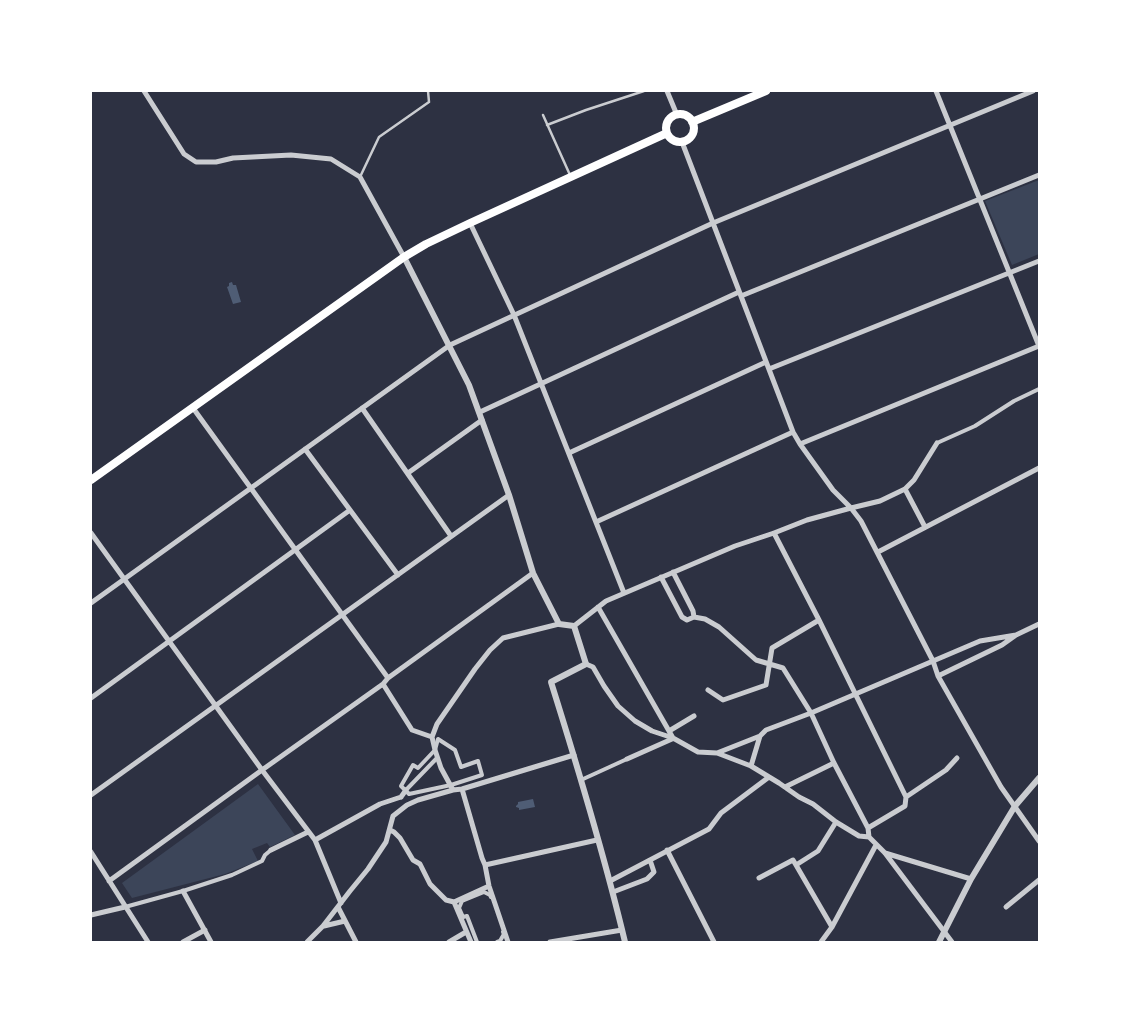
<!DOCTYPE html>
<style>
body{margin:0}
#map{position:relative;width:1130px;height:1033px;overflow:hidden;background:#2d3142;font-family:"Roboto Condensed",sans-serif}
canvas{display:block}
.frame{position:absolute;inset:0;border:92px solid #fff;pointer-events:none}
</style>
<div id="map">
<canvas width="1130" height="1033"></canvas>
<div class="frame"></div>
</div>
<script>
const ctx = document.querySelector('canvas').getContext('2d');
ctx.lineJoin = 'round';
function fill(path, color) { ctx.fillStyle = color; ctx.fill(path, 'evenodd'); }
function stroke(path, color, width, dash) { ctx.strokeStyle = color; ctx.lineWidth = width; ctx.lineCap = dash ? 'butt' : 'round'; ctx.setLineDash(dash || []); ctx.stroke(path); }
const green = new Path2D(`
 M1039,180V254L1012,265L985,201Z
 M258,784L295,835L270,847L267,843L252,849L258,861L225,874L132,898L122,883Z`);
const water = new Path2D(`
 M232,282L233,285H236L241,302L233,304L227,287L229,286V283Z
 M533,799L535,807L519,810V808L516,807V806L518,804V802Z`);
const service = new Path2D(`
 M543,115L570,175
 M547,125L586,110L644,91
 M360,177L379,137L429,102L428,91`);
const pedestrian = new Path2D(`
 M937,443L975,426L1014,401L1039,389
 M438,739L455,750L461,767L478,761L482,775L451,785L409,794L401,786L413,765L418,768L435,750Z
 M581,780L627,759
 M406,790L437,758
 M125,907L183,891L232,875L262,861L265,855L271,850
 M477,942L467,916L463,917L459,908L462,901L484,892L490,895L491,897
 M497,942L500,941L504,934L503,932`);
const minor = new Path2D(`
 M144,91L184,154L196,162H216L233,158L291,155L331,159L360,177L404,257
 M667,91L677,115
 M682,142L793,432L800,444L833,490L851,508L861,521L933,661L938,676L1001,787L1039,841
 M470,223L514,315L624,593
 M741,296L1039,175
 M769,369L1039,261
 M193,408L388,678
 M362,408L451,536
 M480,412L739,292
 M800,444L1039,346L936,91
 M305,449L398,575
 M569,453L766,362
 M408,473L482,420
 M905,489L925,527
 M596,522L793,432
 M91,533L262,770L315,840L341,903
 M774,533L819,620L906,797
 M878,552L1039,468
 M673,572L693,611L694,617
 M661,577L682,617L687,620L694,617L705,619L719,627L756,660L783,668L811,713L834,763L868,828L869,837L885,853L952,942
 M91,603L450,345L713,223L1033,91
 M598,607L673,738
 M574,626L606,601L735,546L774,533L807,520L851,508L880,501L905,489L914,480L937,443
 M586,664L593,667L604,686L618,706L635,721L652,731L673,738L698,752L717,753L751,766L779,783L799,797L813,804L836,822L859,836L869,837
 M938,676L1002,645L1016,635L1039,624
 M383,684L412,730L432,737
 M708,690L723,700L766,685L772,648L819,620
 M91,698L350,510
 M669,731L694,716
 M717,753L760,736L766,730L811,713L980,641L1016,635
 M627,759L672,739
 M751,766L760,736
 M785,787L834,763
 M462,789L482,858L485,865L489,886L508,942
 M453,790L441,768L435,750L432,737L437,724L475,669L490,650L503,638L559,624
 M91,795L509,495
 M401,797L406,790
 M868,828L905,806L906,797L946,770L957,758
 M390,830L394,832L400,838L413,860L420,864L430,884L446,900L454,902
 M315,840L380,804L401,797
 M271,850L308,832
 M667,850L714,942
 M91,852L148,942
 M885,853L971,879
 M485,865L597,840
 M759,878L793,860L796,865
 M109,881L262,770L383,684L388,678L533,573
 M610,881L709,829L721,813L769,777
 M183,891L211,942
 M613,892L647,879L654,872L650,860
 M338,907L356,942
 M1006,907L1039,880
 M91,915L125,907
 M324,926L345,921
 M832,927L796,865L818,851L836,822
 M183,942L205,930
 M307,942L323,926L350,891L368,869L386,842L393,816L407,805L418,800L453,790L462,789L574,755
 M449,942L466,932
 M471,942L454,902L489,886
 M550,942L622,930
 M821,942L832,927L876,845`);
const tertiary = new Path2D(`
 M404,257L469,385L509,495L533,573L559,624L574,626L586,664L551,682C578,768 604,854 625,942
 M939,942L971,879L1015,806L1039,778`);
const secondary = new Path2D(`
 M666 128a14 14 0 1 1 28 0a14 14 0 1 1-28 0Z
 M692,122L766,91
 M91,480L404,257L426,244L470,223L667,133`);
fill(green, '#3c4559');
fill(water, '#4f5d75');
stroke(service, '#caccd0', 2.5);
stroke(pedestrian, '#caccd0', 4);
stroke(minor, '#caccd0', 5);
stroke(tertiary, '#caccd0', 6);
stroke(secondary, '#fff', 8);
</script>
